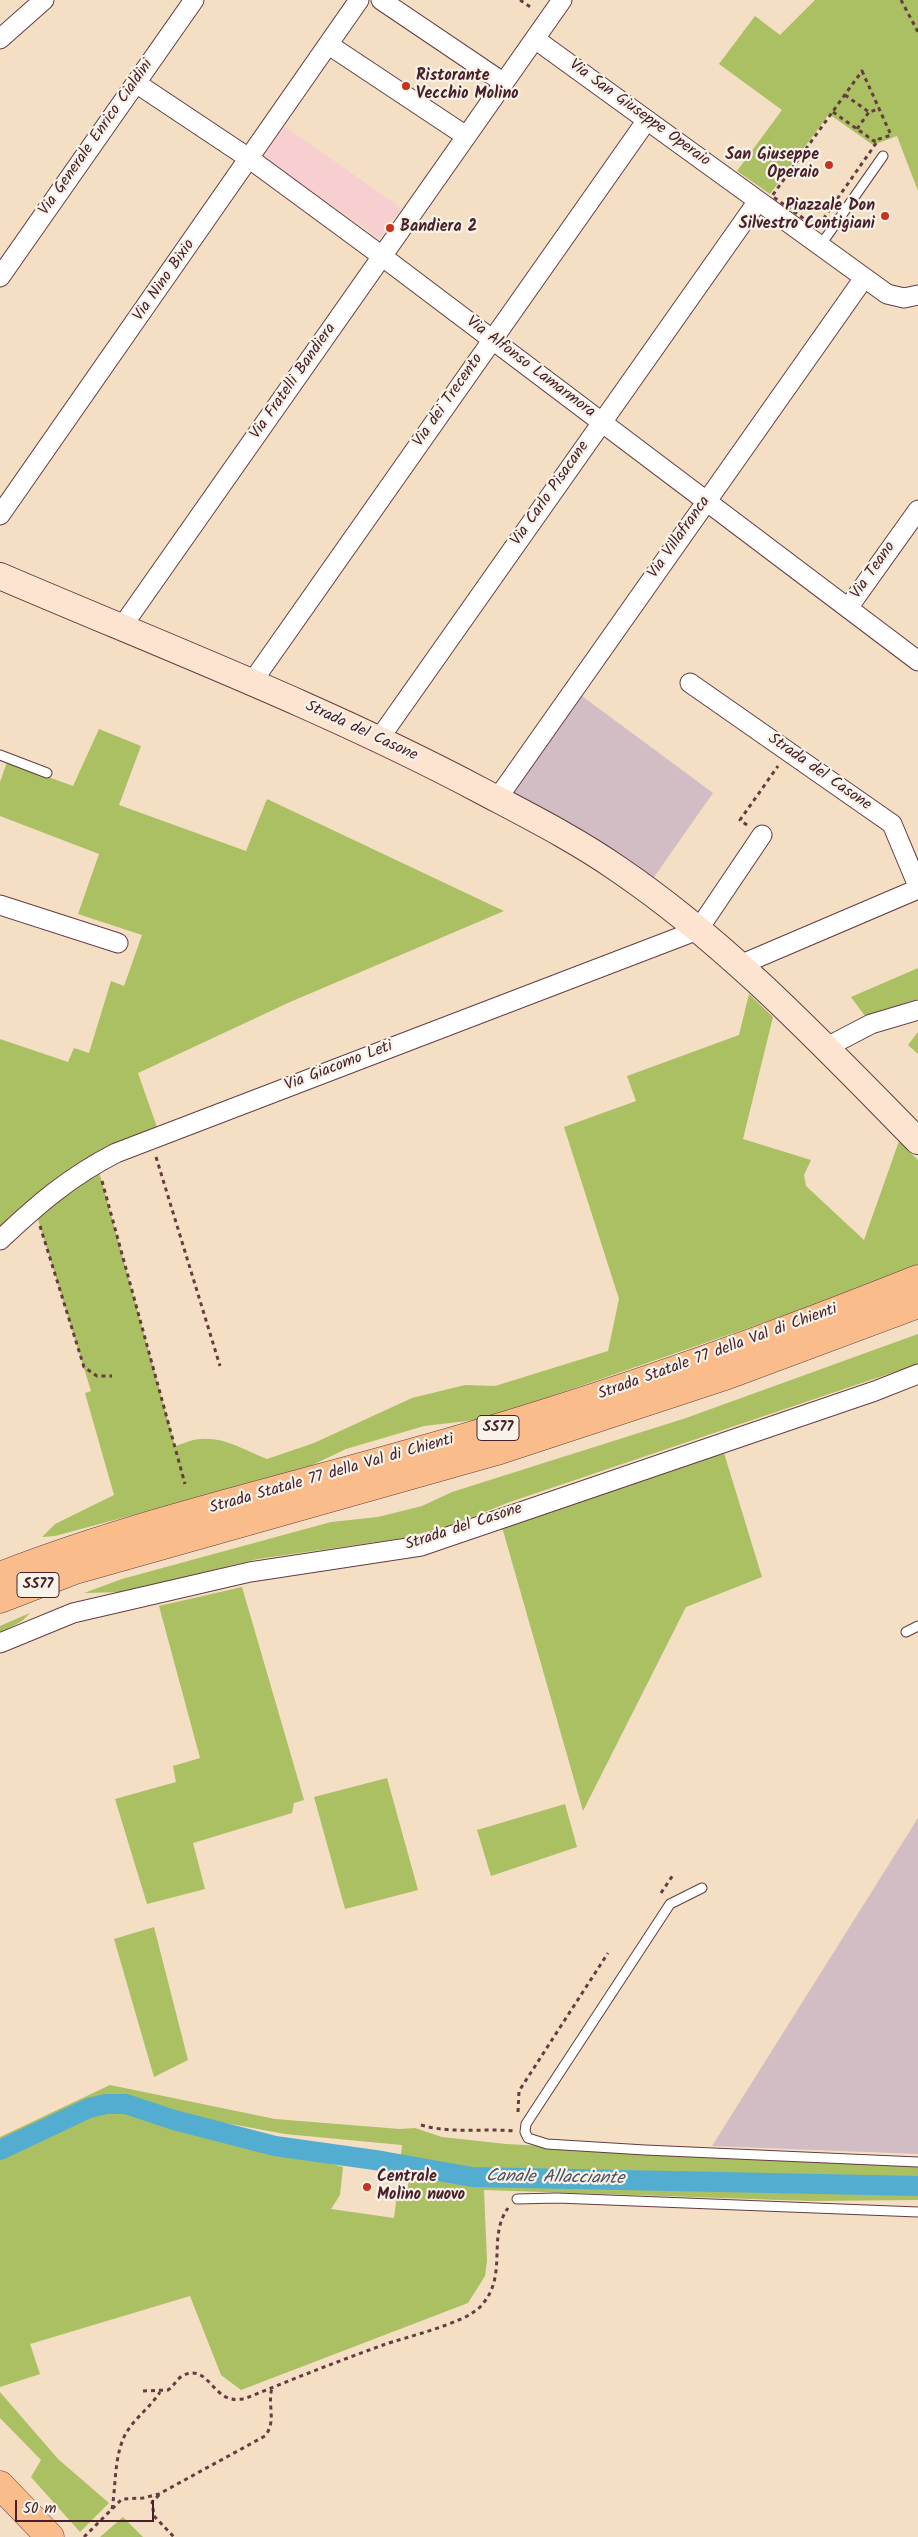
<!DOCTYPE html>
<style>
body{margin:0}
#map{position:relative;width:918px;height:2537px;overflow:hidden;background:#f4dfc4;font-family:Kalam,sans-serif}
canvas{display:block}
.scale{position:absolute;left:15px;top:2500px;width:139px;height:22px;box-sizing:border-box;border:2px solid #4a1f2b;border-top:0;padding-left:6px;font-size:15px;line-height:18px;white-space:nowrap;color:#4a1f2b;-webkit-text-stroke:4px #f7f3e8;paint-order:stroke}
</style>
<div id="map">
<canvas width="918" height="2537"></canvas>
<div class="scale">50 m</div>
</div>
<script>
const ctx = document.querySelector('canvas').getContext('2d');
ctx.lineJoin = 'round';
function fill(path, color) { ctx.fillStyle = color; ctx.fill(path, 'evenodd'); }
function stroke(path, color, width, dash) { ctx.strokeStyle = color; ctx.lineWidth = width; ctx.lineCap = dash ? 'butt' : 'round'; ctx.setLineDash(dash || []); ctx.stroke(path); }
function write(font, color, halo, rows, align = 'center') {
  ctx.font = font + ' Kalam,sans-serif'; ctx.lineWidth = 4.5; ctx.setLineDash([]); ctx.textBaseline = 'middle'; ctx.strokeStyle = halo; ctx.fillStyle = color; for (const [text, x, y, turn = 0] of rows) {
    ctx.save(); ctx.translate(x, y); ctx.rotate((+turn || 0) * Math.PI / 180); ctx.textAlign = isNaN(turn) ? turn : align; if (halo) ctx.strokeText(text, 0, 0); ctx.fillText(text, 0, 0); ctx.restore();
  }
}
const built = new Path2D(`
 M283,125L401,208L380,239L263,157Z`);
const industrial = new Path2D(`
 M582,696L713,793L652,880L512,794Z
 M918,1818V2154L712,2146Z`);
const green = new Path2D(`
 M815,0H918V191L897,136L873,145L829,114L770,194L737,171L782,110L719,64L755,16L780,35Z
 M99,729L141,746L119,805L246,851L267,799L504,911L290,1002L138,1073L158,1130L0,1229V1039L68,1062L74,1048L89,1053L111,981L124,986L142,935L78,914L99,854L0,816V782L7,762L73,786Z
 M918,968V999L865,1016L851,997Z
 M749,994L773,1017L743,1139L811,1160L804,1175L806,1186L864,1240L899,1141L918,1160V1265L861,1289L485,1419L424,1426L346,1449L304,1469L55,1536L42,1537L55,1524L114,1495L85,1393L91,1391L36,1213L98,1168L175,1446C183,1444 192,1439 201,1439C225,1437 246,1451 267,1459L314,1443L412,1398L465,1385L495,1386L608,1351L619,1299L564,1127L636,1101L627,1076L739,1035Z
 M918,1032V1054L908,1045Z
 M918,1334V1364L507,1503L455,1524L404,1538L258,1559L123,1592L84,1593L122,1579L331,1522L378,1517L422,1506L452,1492L686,1418Z
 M724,1453L762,1577L686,1607L583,1811L502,1527Z
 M242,1587L304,1800L294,1803L292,1813L193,1843L205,1889L147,1904L115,1799L176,1782L173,1766L200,1758L159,1606Z
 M30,1613L22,1621L0,1633V1626Z
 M387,1778L418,1890L345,1909L314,1797Z
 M565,1804L577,1847L491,1876L477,1830Z
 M154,1927L188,2060L154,2077L114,1939Z
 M110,2085L275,2119L400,2129L415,2128L442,2137L506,2144L918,2166V2200L811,2201L484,2190L487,2261L485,2276L468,2303L241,2390L221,2375L190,2296L30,2344L40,2374L0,2387V2137ZM193,2117L285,2134L402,2145L399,2173L409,2176L408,2187H398L394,2218L331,2209L340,2195L343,2167C296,2153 248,2144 201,2132Z
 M0,2392L58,2459L109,2503L80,2532L31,2477L41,2460L0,2418Z
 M123,2517L143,2537H100Z`);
const canal = new Path2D(`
 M0,2150L89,2108L106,2104H126L174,2120L275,2146L382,2161L472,2177L918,2186`);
const path = new Path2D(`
 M520,0L532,8
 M901,0L918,32
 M862,71L891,135L879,139L817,228L772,196Z
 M845,95L869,112L879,109
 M833,112L874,141L879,140
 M857,129L869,112
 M747,825L740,820L778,766
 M156,1157L220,1366
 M102,1181L185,1484
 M40,1226L84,1367L97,1376H112
 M661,1893L673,1875
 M518,2112L519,2091L608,1953
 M421,2125C452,2134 483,2128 514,2131
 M143,2391L168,2390C174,2386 176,2380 182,2376C206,2363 212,2396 232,2399C235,2400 240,2399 244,2399C290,2380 336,2362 383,2345C406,2337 462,2324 479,2308C510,2277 486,2239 508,2208
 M159,2495L152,2502L154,2516L174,2537
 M112,2509C116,2486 114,2459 124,2437C132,2420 150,2408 160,2392
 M84,2537L122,2499L143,2498L159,2494L265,2436C277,2421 267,2405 272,2388`);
const lane = new Path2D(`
 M820,246L883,156
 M0,755L47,773
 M906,1632L918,1626
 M702,1888L670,1904L526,2124L525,2132L528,2138L547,2144L645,2150L918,2162
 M517,2199L557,2198L918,2212`);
const street = new Path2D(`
 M381,0L504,83
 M0,39L44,0
 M535,39L887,294L904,298L918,295
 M329,45L466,136
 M136,83L250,159L375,251L918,661
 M0,277L194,0
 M0,515L359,0
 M848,608L918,510
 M121,628L562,0
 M252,682L647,120
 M690,683L892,824L918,886
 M379,739L758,201
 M497,799L864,278
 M0,905L118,943
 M740,965L918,889
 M825,1048L871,1024L918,1010
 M0,1240C37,1205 69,1177 116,1153L698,930L762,835
 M0,1643L73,1613L250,1572L421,1546L875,1391L918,1374`);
const secondary = new Path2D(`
 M0,576C161,645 325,708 480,790C527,815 575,839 618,869C730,945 823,1045 918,1141`);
const highway = new Path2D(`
 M0,1576C136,1523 278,1491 418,1451C587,1404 755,1344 918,1279
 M0,1599L75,1570L500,1450L728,1375L918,1304
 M0,2485L50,2537`);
const markers = [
 [406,86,5,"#c8321e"],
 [829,165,5,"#c8321e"],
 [885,216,5,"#c8321e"],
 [390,228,5,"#c8321e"],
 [367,2187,5,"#c8321e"]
];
const shields = [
 [498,1428,42],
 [38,1585,42]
];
const shieldNames = [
 ["SS77",498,1428],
 ["SS77",38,1585]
];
const poiNames = [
 ["Ristorante",416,77],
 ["Vecchio Molino",416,95],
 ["San Giuseppe",819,156,"right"],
 ["Operaio",819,174,"right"],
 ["Piazzale Don",875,207,"right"],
 ["Silvestro Contigiani",875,225,"right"],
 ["Bandiera 2",400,228],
 ["Centrale",377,2178],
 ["Molino nuovo",377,2196]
];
const streetNames = [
 ["Via San Giuseppe Operaio",639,114,36],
 ["Via Generale Enrico Cialdini",97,138,-55],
 ["Via Nino Bixio",165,281,-55],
 ["Via Alfonso Lamarmora",530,368,37],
 ["Via Fratelli Bandiera",294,382,-55],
 ["Via dei Trecento",449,401,-55],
 ["Via Carlo Pisacane",551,494,-55],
 ["Via Villafranca",680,538,-55],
 ["Via Teano",874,571,-55],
 ["Strada del Casone",361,732,25],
 ["Strada del Casone",819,773,35],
 ["Via Giacomo Leti",339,1067,-21],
 ["Strada Statale 77 della Val di Chienti",718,1353,-20],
 ["Strada Statale 77 della Val di Chienti",332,1475,-16],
 ["Strada del Casone",464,1528,-18]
];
const waterNames = [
 ["Canale Allacciante",555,2179,1]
];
fill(built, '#f7cfd0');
fill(industrial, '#d2bdc5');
fill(green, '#abbf63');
stroke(canal, '#53add0', 20);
stroke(lane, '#643c42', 11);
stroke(street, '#643c42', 21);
stroke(secondary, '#643c42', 28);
stroke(highway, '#643c42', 29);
stroke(path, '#643c42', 3, [4, 4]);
stroke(lane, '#fff', 9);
stroke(street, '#fff', 19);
stroke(secondary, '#fde4d0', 26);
stroke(highway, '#f9bc8a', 28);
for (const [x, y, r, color] of markers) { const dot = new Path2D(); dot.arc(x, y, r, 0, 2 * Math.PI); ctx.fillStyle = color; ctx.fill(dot); stroke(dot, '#f7f3e8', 2); }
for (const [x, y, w] of shields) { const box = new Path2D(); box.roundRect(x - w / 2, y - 12.5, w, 25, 4); ctx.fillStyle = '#f7f3e8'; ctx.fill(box); stroke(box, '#4a1f2b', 1); }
write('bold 15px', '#4a1f2b', null, shieldNames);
write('bold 16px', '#4a1f2b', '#f7f3e8', poiNames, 'left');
write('16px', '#4a1f2b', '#f7f3e8', streetNames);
write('italic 18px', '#4d5165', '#f7f3e8', waterNames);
</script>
